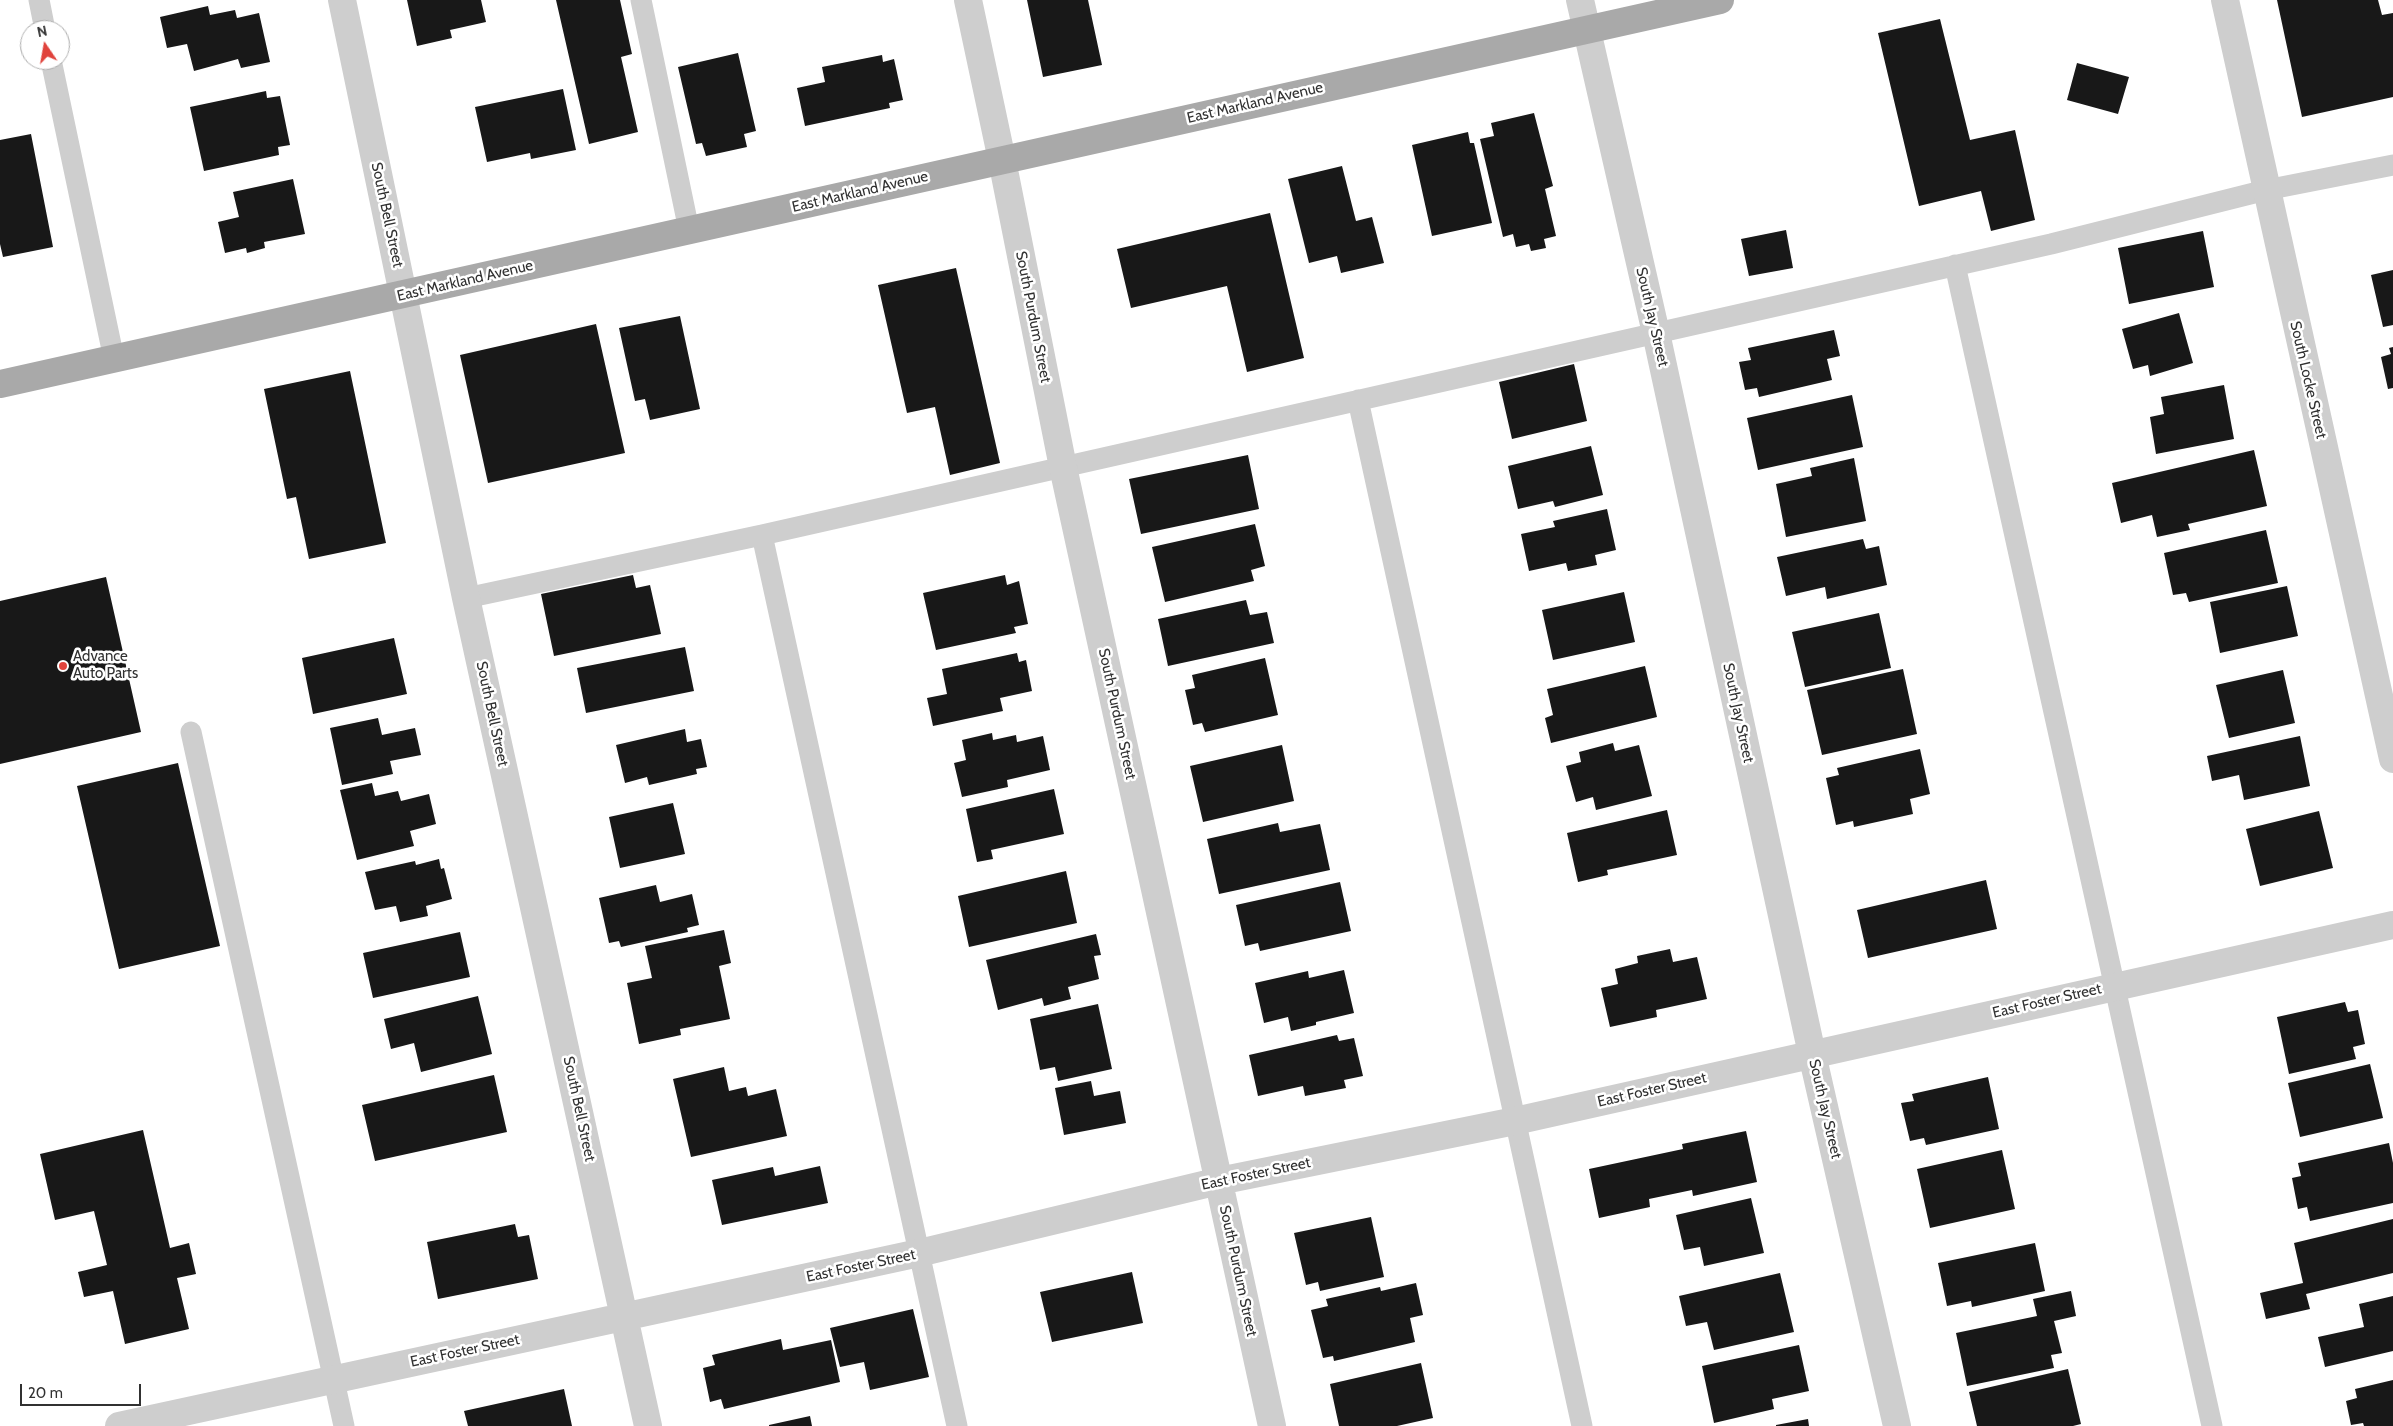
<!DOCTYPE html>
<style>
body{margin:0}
#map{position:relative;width:2393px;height:1426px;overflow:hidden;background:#fff;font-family:Cabin,sans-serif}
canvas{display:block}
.north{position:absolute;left:20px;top:20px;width:50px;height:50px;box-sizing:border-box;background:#fff;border:1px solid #adadad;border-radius:50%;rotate:348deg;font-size:14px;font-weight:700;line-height:20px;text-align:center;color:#313131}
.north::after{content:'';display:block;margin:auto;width:18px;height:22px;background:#e0433c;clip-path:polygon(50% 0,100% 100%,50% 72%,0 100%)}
.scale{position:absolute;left:20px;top:1384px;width:121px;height:22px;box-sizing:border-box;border:2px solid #313131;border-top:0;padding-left:6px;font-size:15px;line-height:18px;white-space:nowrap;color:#313131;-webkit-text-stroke:4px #fff;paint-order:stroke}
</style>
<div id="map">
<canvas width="2393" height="1426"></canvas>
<div class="north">N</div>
<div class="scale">20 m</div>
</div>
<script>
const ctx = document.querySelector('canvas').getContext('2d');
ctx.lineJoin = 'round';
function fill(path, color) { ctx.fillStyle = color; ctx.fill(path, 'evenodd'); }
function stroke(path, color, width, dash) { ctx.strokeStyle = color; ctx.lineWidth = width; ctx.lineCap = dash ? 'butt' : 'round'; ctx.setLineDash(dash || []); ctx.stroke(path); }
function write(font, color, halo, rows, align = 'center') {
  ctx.font = font + ' Cabin,sans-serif'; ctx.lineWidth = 5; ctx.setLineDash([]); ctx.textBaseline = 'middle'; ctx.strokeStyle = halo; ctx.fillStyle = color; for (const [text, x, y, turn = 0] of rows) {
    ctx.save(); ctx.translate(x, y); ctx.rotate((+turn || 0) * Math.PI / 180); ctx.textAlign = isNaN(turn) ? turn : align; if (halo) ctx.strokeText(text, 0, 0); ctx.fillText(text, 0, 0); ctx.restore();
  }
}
const building = new Path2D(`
 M407,0H481L486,22L450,30L452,38L417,46Z
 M556,0H620L632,54L621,57L638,132L589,144Z
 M1027,0H1088L1102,65L1043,77Z
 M2277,0H2378L2382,15L2393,13V97L2302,117Z
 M208,6L210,15L235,10L237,18L259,13L270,62L241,68L238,59L194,71L187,44L167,48L160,17Z
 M1940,19L1970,140L2015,130L2035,220L1991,231L1981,191L1919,206L1878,33Z
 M738,53L756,131L744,134L747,147L706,156L702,143L696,144L678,67Z
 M882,55L883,62L894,59L903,100L889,103L890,108L805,126L797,88L825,82L822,67Z
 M2077,63L2129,77L2118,114L2067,100Z
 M563,89L576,150L531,159L530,153L487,162L475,107Z
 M266,91L267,98L280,96L290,145L278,147L279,155L204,171L190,107Z
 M1534,113L1553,186L1545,189L1556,236L1544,239L1546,248L1531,251L1529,244L1516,247L1513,234L1503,237L1480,139L1494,136L1491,123Z
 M1468,132L1470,143H1474L1492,223L1432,236L1412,145Z
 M31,134L53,247L3,257L0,244V140Z
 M1342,166L1356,221L1372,217L1384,263L1341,273L1337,256L1309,263L1288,179Z
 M293,179L305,234L264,242L265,248L247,253L246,248L225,253L218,222L239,217L233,192Z
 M1270,213L1304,358L1247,372L1227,286L1131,308L1117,249Z
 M1786,230L1793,268L1749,276L1741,239Z
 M2203,231L2214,287L2129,304L2118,248Z
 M956,268L1000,463L950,475L935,407L907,413L878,285Z
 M2393,270V325L2383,327L2371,275Z
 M2179,313L2193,363L2150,376L2148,365L2133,369L2122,329Z
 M680,316L700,409L650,420L645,399L635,401L619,328Z
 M596,324L625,453L488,483L460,355Z
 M1834,330L1840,356L1827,359L1832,380L1759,397L1757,388L1745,390L1739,362L1751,360L1748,348Z
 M2393,347V388L2388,389L2381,357L2391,354L2389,348Z
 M1574,364L1587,421L1512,439L1499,382Z
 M350,371L386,543L309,559L296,497L287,499L264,389Z
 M2224,385L2234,439L2156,454L2150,417L2164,414L2161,397Z
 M1852,395L1863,447L1758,470L1747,418Z
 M1591,446L1603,495L1555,507L1553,501L1518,509L1508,466Z
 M2254,450L2267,506L2188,524L2190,530L2157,537L2152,515L2121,523L2112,483Z
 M1248,455L1259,509L1141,534L1129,479Z
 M1854,458L1866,521L1786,537L1776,484L1812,476L1810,468Z
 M1607,509L1616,550L1595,555L1597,565L1568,571L1566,563L1529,571L1521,534L1555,527L1553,521Z
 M1255,524L1265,566L1251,570L1254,581L1165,602L1152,547Z
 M2266,530L2278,583L2189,602L2186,593L2173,595L2164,553Z
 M1863,539L1866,549L1879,546L1887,585L1827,599L1825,587L1786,596L1777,557Z
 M633,575L636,588L650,585L661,634L554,656L541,594Z
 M1005,575L1007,585L1019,581L1028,624L1014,627L1016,633L936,650L923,593Z
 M106,577L141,732L0,764V601Z
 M2287,586L2298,636L2220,653L2210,602Z
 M1624,592L1635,642L1553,660L1542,610Z
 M1246,600L1250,615L1267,612L1274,643L1168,666L1158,619Z
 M1879,613L1891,668L1805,687L1792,632Z
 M394,638L407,694L313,714L302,658Z
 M685,647L694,691L586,713L577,668Z
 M1017,653L1019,662L1026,660L1032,691L1000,698L1003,711L933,726L927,698L947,694L942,669Z
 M1265,658L1278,715L1205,732L1202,723L1193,725L1185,690L1195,688L1192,675Z
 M1645,666L1657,717L1551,743L1545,718L1553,715L1547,689Z
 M1903,669L1917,734L1822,755L1807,690Z
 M2283,670L2295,723L2229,738L2216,685Z
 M378,718L382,735L415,728L421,755L390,761L393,774L342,785L330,728Z
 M685,729L687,742L701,739L707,767L696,769L697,774L649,785L647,777L625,783L616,745Z
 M992,733L993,740L1016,735L1017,742L1043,736L1050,770L1007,780L1008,787L962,797L954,763L966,760L962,740Z
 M2300,736L2310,786L2244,800L2239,775L2212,781L2207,756Z
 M1613,743L1615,751L1639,745L1652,796L1596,810L1593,797L1576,802L1566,766L1581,762L1579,752Z
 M1282,745L1294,801L1203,822L1190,766Z
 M1920,749L1930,794L1910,799L1913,814L1854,827L1853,821L1836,825L1826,778L1839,775L1837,768Z
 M178,763L220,946L119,969L77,786Z
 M372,783L375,796L398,791L401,801L429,794L436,824L410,831L414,846L357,860L340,790Z
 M1054,789L1064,834L991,850L993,859L977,862L966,809Z
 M673,803L685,854L620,868L609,817Z
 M1667,810L1677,855L1607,870L1608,875L1578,882L1567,833Z
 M2319,811L2333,868L2260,886L2246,829Z
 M1278,823L1280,832L1320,824L1330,870L1219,894L1207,839Z
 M439,859L441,869L444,868L452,899L426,906L428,916L400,922L396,906L375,910L365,872L415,861L416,865Z
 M1066,871L1077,923L969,947L958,896Z
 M1986,880L1997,929L1868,958L1857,910Z
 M1340,882L1351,931L1260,951L1258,943L1245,946L1236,905Z
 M656,885L660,902L692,894L699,925L687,928L688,932L621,947L619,941L609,943L599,898Z
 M724,930L731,963L719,966L730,1019L680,1029L681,1035L639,1044L627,983L652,978L645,946Z
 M460,932L470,977L373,998L363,953Z
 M1096,934L1101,955L1094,956L1099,979L1068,987L1071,999L1044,1006L1042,998L998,1010L986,960Z
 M1670,949L1673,962L1697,957L1707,999L1656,1010L1657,1017L1610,1027L1601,988L1618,984L1615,969L1638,963L1637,956Z
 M1344,970L1354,1013L1316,1022V1025L1291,1031L1288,1017L1264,1023L1255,983L1308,971L1309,978Z
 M478,996L492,1054L421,1072L414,1043L391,1049L384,1019Z
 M2345,1002L2348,1012L2358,1010L2365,1044L2353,1047L2356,1059L2289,1074L2277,1017Z
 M1098,1004L1112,1069L1058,1081L1055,1067L1040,1070L1030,1019Z
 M1337,1035L1339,1041L1354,1038L1363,1076L1344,1080L1346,1088L1305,1096L1303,1086L1258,1096L1249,1055Z
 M2370,1064L2383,1118L2300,1137L2288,1083Z
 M724,1067L729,1091L746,1087L748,1096L776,1089L787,1136L691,1157L673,1079Z
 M494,1075L507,1132L375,1161L362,1105Z
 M1988,1077L1999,1129L1926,1145L1924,1138L1910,1141L1901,1103L1914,1101L1912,1094Z
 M1091,1081L1094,1096L1120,1091L1126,1123L1064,1135L1055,1088Z
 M143,1130L170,1248L189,1243L196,1274L177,1278L189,1329L125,1344L113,1291L84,1297L78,1272L107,1265L94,1211L55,1220L40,1154Z
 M1746,1131L1757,1182L1693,1196L1692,1190L1649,1199L1650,1207L1599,1218L1589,1169L1683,1149L1682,1144Z
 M2389,1143L2393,1163V1203L2310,1221L2307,1207L2298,1209L2292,1178L2301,1176L2298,1163Z
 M2002,1150L2015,1209L1930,1228L1917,1169Z
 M820,1166L828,1203L722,1225L712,1180L773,1167L775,1176Z
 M1751,1198L1764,1253L1704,1266L1700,1247L1684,1250L1676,1215Z
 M1371,1217L1384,1277L1320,1291L1318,1282L1306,1285L1294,1233Z
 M2393,1219V1273L2306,1294L2310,1309L2266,1319L2260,1293L2303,1283L2294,1243Z
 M515,1224L518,1237L529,1235L538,1279L438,1299L427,1242Z
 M2035,1243L2045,1291L1972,1307L1971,1301L1947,1306L1938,1263Z
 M1132,1272L1143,1323L1052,1342L1040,1292Z
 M1780,1273L1794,1332L1714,1350L1707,1322L1686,1326L1679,1296Z
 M1416,1283L1423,1315L1410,1318L1415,1342L1334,1361L1333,1356L1323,1358L1311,1310L1328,1306L1326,1299L1380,1287L1381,1291Z
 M2071,1291L2076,1316L2054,1321L2062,1353L2051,1355L2054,1368L1967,1386L1956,1333L2037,1316L2033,1299Z
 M2393,1296V1351L2325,1367L2318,1337L2364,1327L2359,1304Z
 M913,1309L929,1377L870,1390L864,1362L840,1367L830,1328Z
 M781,1339L783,1350L831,1340L840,1382L724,1409L721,1399L710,1402L703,1368L715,1365L712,1355Z
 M1799,1345L1809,1391L1772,1399L1774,1409L1714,1423L1702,1366Z
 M1421,1363L1433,1418L1397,1426H1339L1330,1384Z
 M2068,1369L2081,1424L2073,1426H1977L1969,1392Z
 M2393,1380V1426H2364L2363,1423L2351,1425L2346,1401L2357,1398L2355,1389Z
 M564,1389L572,1426H468L464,1411Z
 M810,1416L812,1426H769V1425Z
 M1808,1419L1809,1426H1776V1425Z`);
const lane = new Path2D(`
 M39,0L45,30
 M641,0L689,230
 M51,60L114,359
 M1955,265L2212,1426
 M1358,400L1582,1426
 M762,535L957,1426
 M466,598L762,535L2051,244L2266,190L2393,165
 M191,732L344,1426`);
const street = new Path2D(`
 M342,0L466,598L648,1426
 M968,0L1002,160L1063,467L1272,1426
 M1580,0L1656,333L1812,1054L1897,1426
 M2225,0L2393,759
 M119,1426L919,1253L1219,1181L1515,1121L2393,925`);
const primary = new Path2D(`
 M0,384L1720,0`);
const markers = [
 [63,666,5,"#e0433c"]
];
const streetNames = [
 ["East Markland Avenue",1255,103,-13],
 ["East Markland Avenue",860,192,-13],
 ["South Bell Street",387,215,78],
 ["East Markland Avenue",465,281,-13],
 ["South Purdum Street",1033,317,79],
 ["South Jay Street",1652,317,77],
 ["South Locke Street",2308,380,77],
 ["South Jay Street",1738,713,78],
 ["South Bell Street",492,714,78],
 ["South Purdum Street",1117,714,78],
 ["East Foster Street",2047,1001,-13],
 ["East Foster Street",1652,1090,-13],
 ["South Bell Street",579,1109,78],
 ["South Jay Street",1825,1109,77],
 ["East Foster Street",1256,1174,-12],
 ["East Foster Street",861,1266,-12],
 ["South Purdum Street",1238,1271,78],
 ["East Foster Street",465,1351,-12]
];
const poiNames = [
 ["Advance",73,657],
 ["Auto Parts",73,674]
];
fill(building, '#181818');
stroke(lane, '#cecece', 21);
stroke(street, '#cecece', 28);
stroke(primary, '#a9a9a9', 28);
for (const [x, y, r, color] of markers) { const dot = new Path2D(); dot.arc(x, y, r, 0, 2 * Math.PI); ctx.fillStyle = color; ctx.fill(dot); stroke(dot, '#fff', 2); }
write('15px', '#313131', '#fff', streetNames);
write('15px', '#313131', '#fff', poiNames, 'left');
</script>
